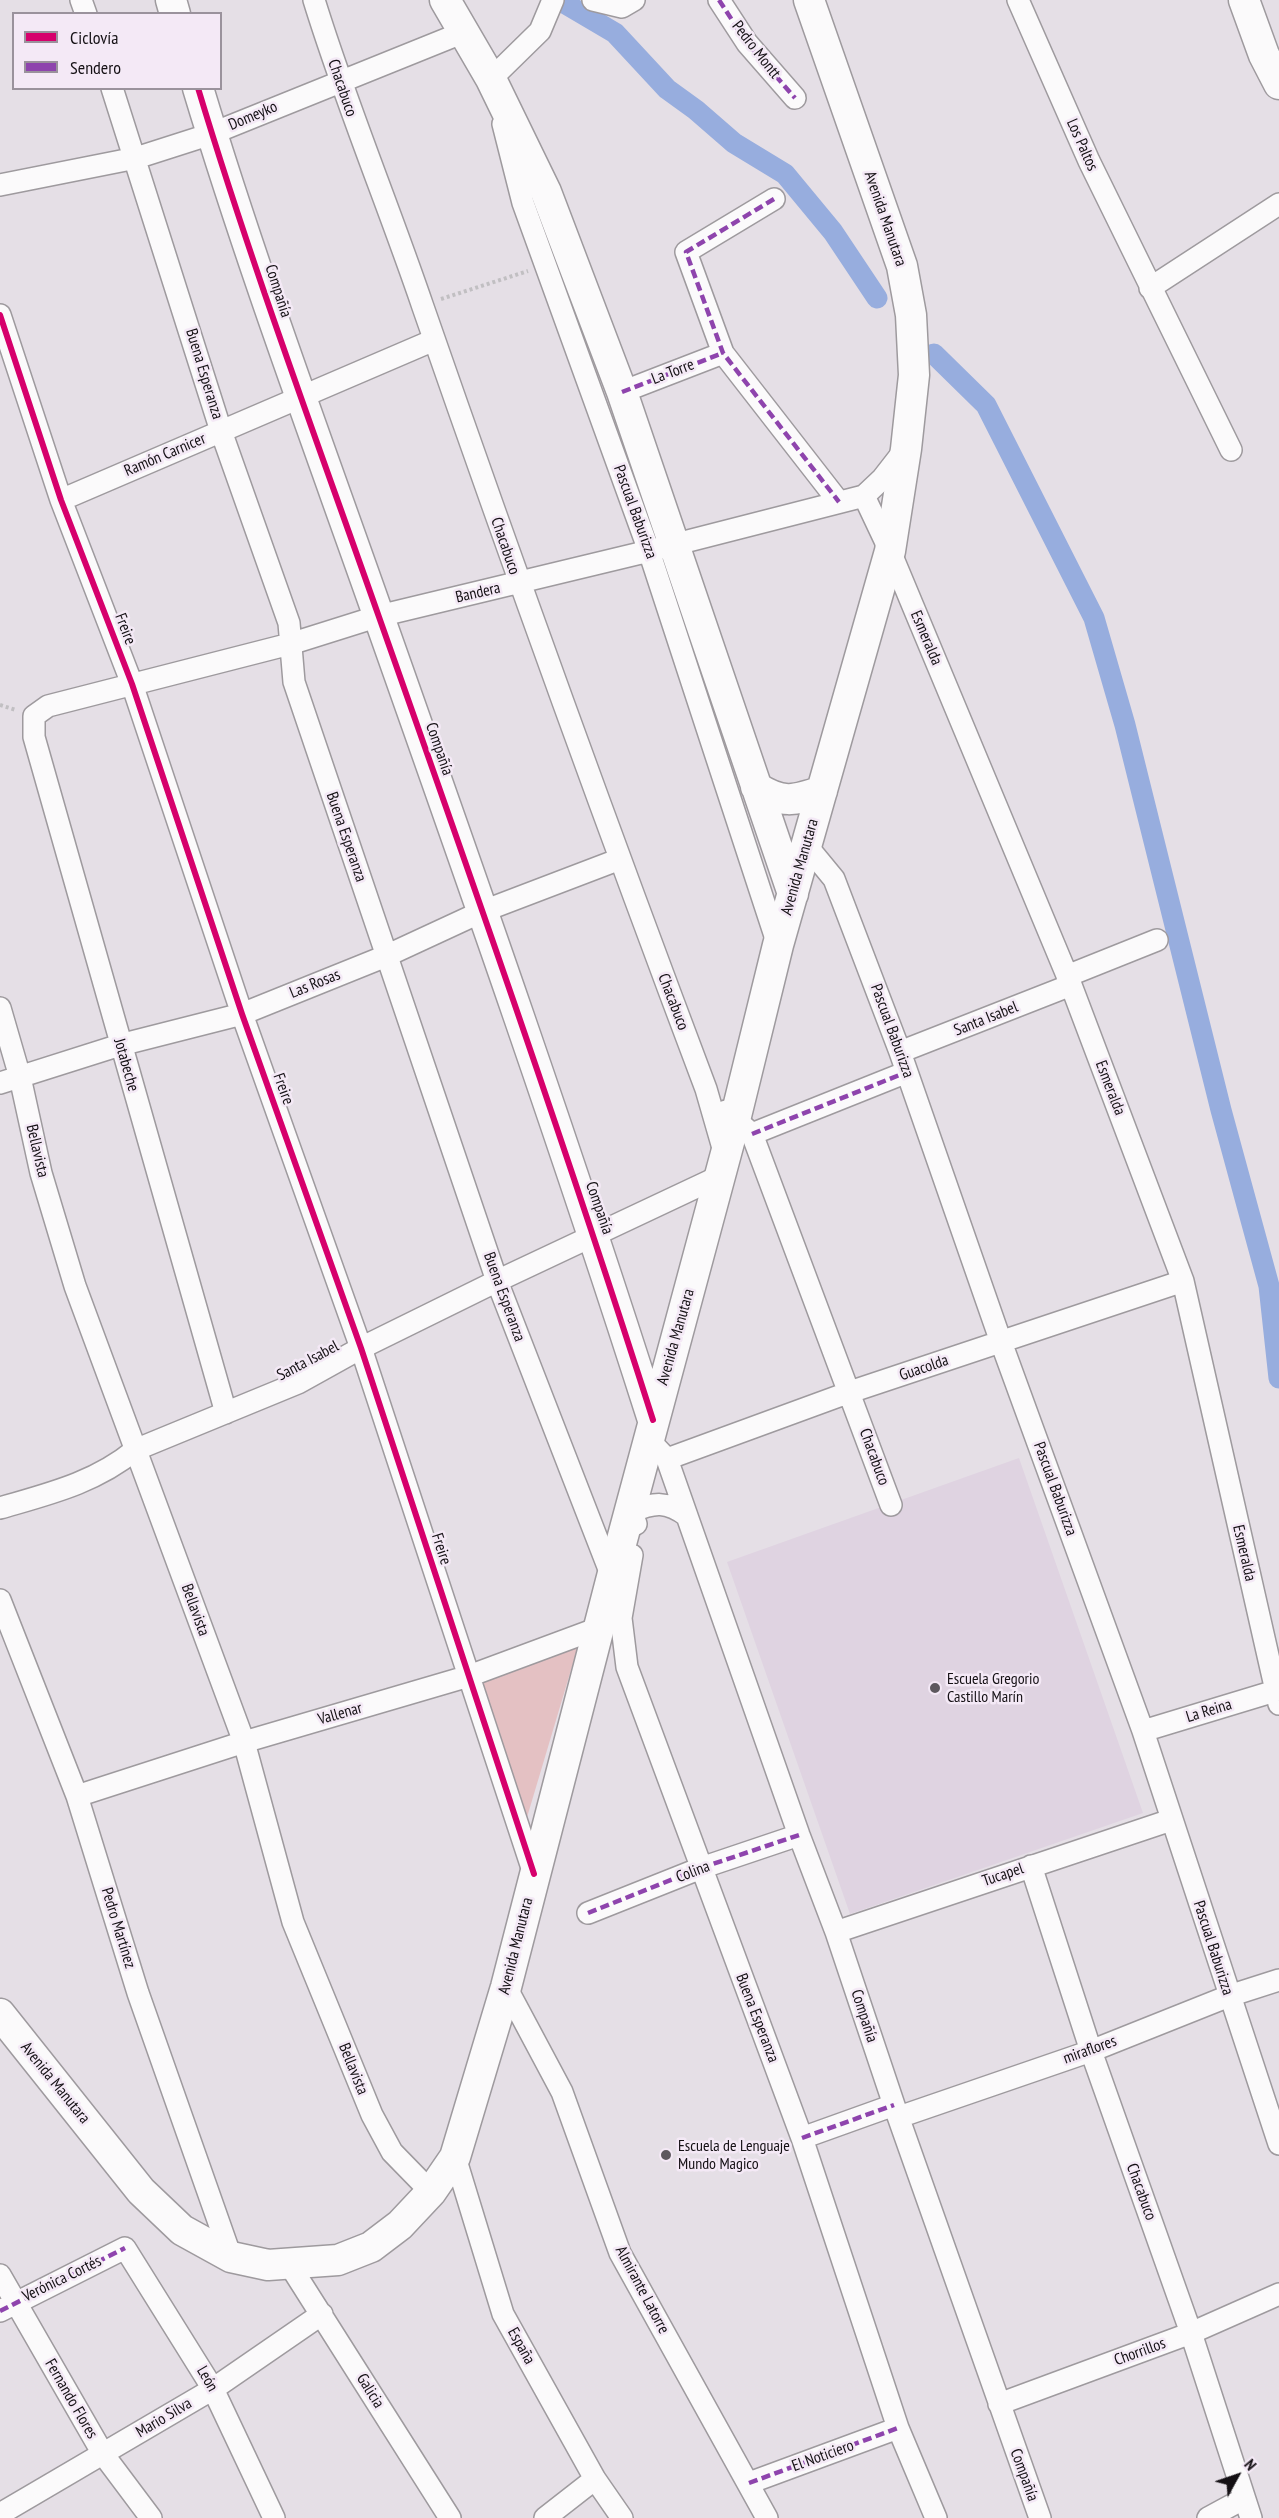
<!DOCTYPE html>
<meta charset="utf-8">
<style>
body{margin:0}
#map{position:relative;width:1279px;height:2518px;overflow:hidden;background:#e5dfe6;font-family:"PT Sans Narrow",sans-serif}
canvas{display:block}
.legend{position:absolute;left:12px;top:12px;width:210px;height:78px;box-sizing:border-box;background:#f4e9f6;border:2px solid #9a929c;margin:0;padding:8px 10px;list-style:none;font-size:18px;color:#141014}
.legend li{display:flex;align-items:center;gap:12px;height:30px}
.legend b{width:30px;border:2px solid #9a929c}
.north{position:absolute;left:1207px;top:2446px;width:60px;height:60px;-webkit-text-stroke:4px #f4e9f6;paint-order:stroke;rotate:50deg;font-size:16px;font-weight:700;line-height:24px;text-align:center;color:#141014}
.north::after{content:'';display:block;margin:auto;width:21px;height:27px;background:#141014;clip-path:polygon(50% 0,100% 100%,50% 72%,0 100%)}
</style>
<div id="map">
<canvas width="1279" height="2518"></canvas>
<ul class="legend">
<li><b style="height:8px;background:#d6006c"></b>Ciclovía</li>
<li><b style="height:8px;background:#8e44ad"></b>Sendero</li>
</ul>
<div class="north">N</div>
</div>
<script>
const ctx = document.querySelector('canvas').getContext('2d');
ctx.lineJoin = 'round';
function fill(path, color) { ctx.fillStyle = color; ctx.fill(path, 'evenodd'); }
function stroke(path, color, width, dash) { ctx.strokeStyle = color; ctx.lineWidth = width; ctx.lineCap = dash ? 'butt' : 'round'; ctx.setLineDash(dash || []); ctx.stroke(path); }
function write(font, color, halo, rows, align = 'center') {
  ctx.font = font + ' "PT Sans Narrow",sans-serif'; ctx.lineWidth = 5; ctx.setLineDash([]); ctx.textBaseline = 'middle'; ctx.strokeStyle = halo; ctx.fillStyle = color; for (const [text, x, y, turn = 0] of rows) {
    ctx.save(); ctx.translate(x, y); ctx.rotate((+turn || 0) * Math.PI / 180); ctx.textAlign = isNaN(turn) ? turn : align; if (halo) ctx.strokeText(text, 0, 0); ctx.fillText(text, 0, 0); ctx.restore();
  }
}
const built = new Path2D(`
 M1019,1458L1143,1813L850,1914L727,1562Z`);
const green = new Path2D(`
 M579,1643L525,1824L478,1674Z`);
const canal = new Path2D(`
 M559,0L615,33L667,89L696,110L734,143L785,174L833,232L877,298
 M934,354L986,405L1094,618L1125,725L1221,1110L1269,1286L1279,1378`);
const path = new Path2D(`
 M441,299L528,271
 M0,705L16,710`);
const street = new Path2D(`
 M81,0L86,14
 M314,0C346,104 388,204 423,307C514,569 608,829 706,1089L725,1155
 M593,0L622,7L634,0
 M719,0L747,43L795,98
 M1018,0L1089,161L1231,450
 M112,88L221,431L289,623L294,682L497,1281L612,1577
 M494,91L491,79L540,31L553,0
 M503,124L523,203L649,551L778,945
 M0,185L136,158L211,134L464,32
 M774,199L686,252L723,353L839,502
 M1150,288L1279,204
 M0,315L61,500L132,684L242,1014L361,1348L534,1874
 M622,392L723,353
 M864,496L890,551L1071,985L1183,1281L1279,1704
 M61,500L434,340
 M806,845L834,879L900,1052L1001,1342L1143,1731L1279,2144
 M1067,976L1157,940
 M0,1008L20,1077L41,1173L75,1286L244,1742L293,1922L372,2115L392,2152L431,2192
 M900,1052L1071,985
 M0,1083L120,1045L242,1014L386,956L481,912L620,859
 M726,1111L752,1134L891,1505
 M752,1134L907,1072
 M226,1413L34,737V716L48,706L290,644L379,616L649,551L864,496L882,479L903,452
 M648,1439L667,1459L799,1835L836,1932L894,2105L1040,2518
 M667,1459L850,1392L1183,1281
 M0,1508C48,1494 95,1483 135,1450L298,1383L361,1348L497,1281L720,1176
 M636,1524L632,1512C654,1502 667,1501 687,1516
 M632,1555L621,1618L627,1667L802,2138L898,2428L936,2518
 M0,1600L77,1796L138,1993L231,2257
 M1143,1731L1275,1691
 M77,1796L244,1742L469,1676L601,1627
 M1031,1866L1091,2051L1191,2333L1251,2518
 M588,1913L701,1868L799,1835
 M836,1932L1171,1820
 M506,1987L562,2092L620,2253L767,2518
 M899,2117L1091,2051L1229,1996L1279,1980
 M802,2138L894,2105
 M455,2157L503,2314L595,2479L622,2518
 M289,2264L450,2518
 M0,2275L103,2454L151,2518
 M0,2311L125,2248L213,2389L274,2518
 M999,2404L1191,2333L1279,2294
 M749,2483L898,2428
 M0,2514L213,2389L322,2314
 M545,2518L595,2479
 M1208,2518L1243,2499`);
const secondary = new Path2D(`
 M171,0L175,14
 M445,0L491,79L546,192L622,392L793,894
 M1244,0L1264,55L1279,84
 M198,88C252,267 317,441 379,617C473,883 567,1150 653,1420
 M756,787C782,804 794,801 822,791
 M0,2014L141,2191L182,2230L231,2257L268,2265L338,2260L371,2247L400,2225L431,2192L455,2157L506,1987L612,1577L735,1120L778,945L890,551L906,449L914,375L911,315L902,266L809,0`);
const quiet = new Path2D(`
 M719,0L747,43L795,98
 M774,199L686,252L723,353L839,502
 M622,392L723,353
 M752,1134L907,1072
 M588,1913L701,1868L799,1835
 M802,2138L894,2105
 M0,2311L125,2248
 M749,2483L898,2428`);
const cycleway = new Path2D(`
 M198,88C252,267 317,441 379,617C473,883 567,1150 653,1420
 M0,315L61,500L132,684L242,1014L361,1348L534,1874`);
const markers = [
 [935,1688,6,"#5d585e"],
 [666,2155,6,"#5d585e"]
];
const streetNames = [
 ["Pedro Montt",756,50,52],
 ["Chacabuco",342,88,71],
 ["Domeyko",253,116,-23],
 ["Los Paltos",1082,145,66],
 ["Avenida Manutara",885,219,71],
 ["Compañía",278,291,72],
 ["La Torre",673,372,-21],
 ["Buena Esperanza",204,374,73],
 ["Ramón Carnicer",165,455,-23],
 ["Pascual Baburizza",635,512,70],
 ["Chacabuco",505,546,71],
 ["Bandera",478,593,-13],
 ["Freire",125,629,69],
 ["Esmeralda",926,638,67],
 ["Compañía",439,749,71],
 ["Buena Esperanza",346,837,71],
 ["Avenida Manutara",800,867,-74],
 ["Las Rosas",315,984,-22],
 ["Chacabuco",673,1002,69],
 ["Santa Isabel",986,1019,-22],
 ["Pascual Baburizza",892,1031,70],
 ["Jotabeche",126,1065,74],
 ["Esmeralda",1110,1088,69],
 ["Freire",283,1089,70],
 ["Bellavista",37,1151,77],
 ["Compañía",599,1208,71],
 ["Buena Esperanza",504,1297,70],
 ["Avenida Manutara",676,1337,-74],
 ["Santa Isabel",308,1361,-28],
 ["Guacolda",924,1368,-19],
 ["Chacabuco",874,1457,70],
 ["Pascual Baburizza",1055,1489,70],
 ["Freire",441,1549,72],
 ["Esmeralda",1244,1553,77],
 ["Bellavista",195,1610,70],
 ["La Reina",1209,1711,-17],
 ["Vallenar",340,1714,-16],
 ["Colina",693,1872,-21],
 ["Tucapel",1003,1875,-19],
 ["Pedro Martínez",118,1928,73],
 ["Avenida Manutara",516,1946,-76],
 ["Pascual Baburizza",1213,1948,72],
 ["Compañía",864,2016,72],
 ["Buena Esperanza",757,2018,69],
 ["miraflores",1090,2050,-20],
 ["Bellavista",353,2069,68],
 ["Avenida Manutara",55,2083,51],
 ["Chacabuco",1141,2192,70],
 ["Verónica Cortés",62,2279,-26],
 ["Almirante Latorre",642,2290,62],
 ["España",521,2346,61],
 ["Chorrillos",1140,2352,-20],
 ["León",207,2379,60],
 ["Galicia",370,2391,58],
 ["Fernando Flores",71,2399,60],
 ["Mario Silva",164,2418,-31],
 ["El Noticiero",823,2456,-20],
 ["Compañía",1024,2475,70]
];
const poiNames = [
 ["Escuela Gregorio",947,1679],
 ["Castillo Marín",947,1697],
 ["Escuela de Lenguaje",678,2146],
 ["Mundo Magico",678,2164]
];
fill(built, '#dfd3e1');
fill(green, '#e4c1c3');
stroke(canal, '#97adde', 21);
stroke(street, '#9e9a9e', 24);
stroke(secondary, '#9e9a9e', 33);
stroke(path, '#c1bfc2', 4, [3, 3]);
stroke(street, '#fbfafb', 21);
stroke(secondary, '#fbfafb', 30);
stroke(quiet, '#8e44ad', 4.5, [9, 4.5]);
stroke(cycleway, '#d6006c', 6);
for (const [x, y, r, color] of markers) { const dot = new Path2D(); dot.arc(x, y, r, 0, 2 * Math.PI); ctx.fillStyle = color; ctx.fill(dot); stroke(dot, '#f4e9f6', 2); }
write('16px', '#141014', '#f4e9f6', streetNames);
write('16px', '#141014', '#f4e9f6', poiNames, 'left');
</script>
